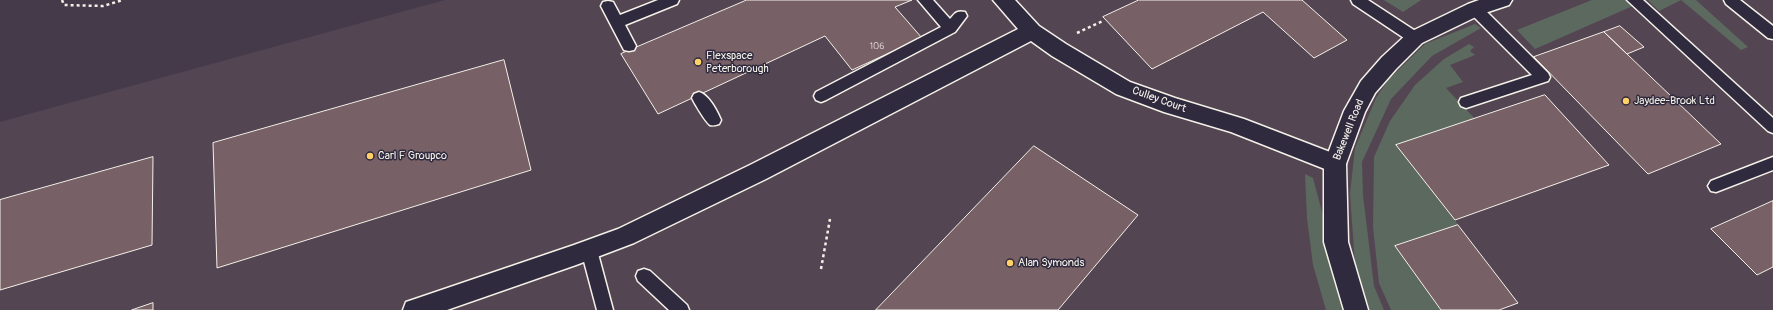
<!DOCTYPE html>
<style>
body{margin:0}
canvas{display:block;background:#453a4a}
</style>
<canvas width="1773" height="310"></canvas>
<script>
const ctx = document.querySelector('canvas').getContext('2d');
ctx.lineJoin = 'round';
function fill(path, color) { ctx.fillStyle = color; ctx.fill(path, 'evenodd'); }
function stroke(path, color, width, dash) { ctx.strokeStyle = color; ctx.lineWidth = width; ctx.lineCap = dash ? 'butt' : 'round'; ctx.setLineDash(dash || []); ctx.stroke(path); }
function write(font, color, halo, rows, align = 'center') {
  ctx.font = font + ' Pangolin,sans-serif'; ctx.lineWidth = 3; ctx.setLineDash([]); ctx.textBaseline = 'middle'; ctx.strokeStyle = halo; ctx.fillStyle = color; for (const [text, x, y, turn = 0] of rows) {
    ctx.save(); ctx.translate(x, y); ctx.rotate((+turn || 0) * Math.PI / 180); ctx.textAlign = isNaN(turn) ? turn : align; if (halo) ctx.strokeText(text, 0, 0); ctx.fillText(text, 0, 0); ctx.restore();
  }
}
const built = new Path2D(`
 M445,0H1773V310H0V122Z`);
const green = new Path2D(`
 M1384,0H1421L1403,12Z
 M1592,0H1629L1635,5L1535,49L1517,30Z
 M1648,0H1696L1748,47L1741,50L1681,0L1659,11Z
 M1475,24L1481,28L1432,56L1391,99L1362,162L1363,195L1374,286L1384,310H1368L1356,278L1350,194L1355,148L1376,98L1388,80L1425,44Z
 M1469,44L1474,47L1470,51L1475,55L1450,65L1463,82L1446,88L1475,119L1455,220L1458,225L1395,246L1441,310H1391L1379,283L1373,227L1374,157L1390,121L1415,85L1444,59Z
 M1305,174L1313,178L1325,223L1335,285L1343,310H1326L1313,265L1307,218Z`);
const building = new Path2D(`
 M747,0H912L895,7L922,38L852,70L825,36L658,114L621,54Z
 M1139,0H1302L1347,40L1314,58L1263,12L1152,69L1103,17Z
 M1620,26L1644,47L1627,54L1604,32Z
 M1604,32L1721,144L1648,174L1534,57Z
 M504,60L531,170L217,268L213,143Z
 M1545,95L1609,165L1455,220L1396,145Z
 M1034,146L1138,215L1058,310H876Z
 M153,157L152,245L0,290V200Z
 M1773,201V267L1757,275L1711,229Z
 M1458,225L1518,303L1499,310H1441L1395,246Z
 M153,303V310H132Z`);
const path = new Path2D(`
 M62,0L64,5L103,6L123,0
 M1077,33L1103,21
 M821,269L830,219`);
const lane = new Path2D(`
 M658,0H679L677,4L625,25L636,46L634,50L629,51L624,50L601,6L603,2L608,1L613,2L620,15Z
 M918,0H933L950,19C955,13 957,10 965,12L967,16L955,32L826,100L821,102L816,100L814,96L816,92L941,27Z
 M1351,0H1368L1420,34L1422,38L1420,42L1415,43L1410,42L1353,4Z
 M1627,0H1643L1773,118V133L1768,131Z
 M1724,0H1740L1773,26V39L1768,38L1726,4Z
 M1475,4L1480,5L1548,73L1550,77L1548,81L1466,108L1461,106L1459,102L1461,98L1532,75L1470,13L1468,9L1470,5Z
 M699,92C709,95 717,111 721,120L719,124C716,125 713,126 710,125C705,121 695,104 692,98L694,94Z
 M1773,157V170L1716,192L1711,191L1708,186L1711,181Z
 M589,243L595,245L597,250L613,310H597L581,250L583,245Z
 M644,269L650,271L687,305L689,310H669L638,281L636,276L638,271Z`);
const street = new Path2D(`
 M993,0H1015L1039,26L1066,44L1130,82L1175,98L1244,119L1343,157L1346,164L1343,171L1335,173L1231,132L1164,112L1116,94L1052,56L1031,41L766,179L634,243L576,265L447,310H403L406,302L415,299L574,245L618,229L750,165L1018,29Z`);
const secondary = new Path2D(`
 M1479,0H1512L1509,5L1482,14L1422,43L1396,69L1375,93L1365,112L1346,164L1348,242L1368,310H1344L1324,242V164L1344,111L1361,81L1382,57L1408,33L1468,4Z`);
const markers = [
 [698,62,4,"#ffd166"],
 [1626,101,4,"#ffd166"],
 [370,156,4,"#ffd166"],
 [1010,263,4,"#ffd166"]
];
const numberNames = [
 ["106",877,47]
];
const poiNames = [
 ["Flexspace",706,56],
 ["Peterborough",706,69],
 ["Jaydee-Brook Ltd",1634,101],
 ["Carl F Groupco",378,156],
 ["Alan Symonds",1018,263]
];
const streetNames = [
 ["Culley Court",1159,100,20],
 ["Bakewell Road",1349,130,-68]
];
fill(built, '#544553');
fill(green, '#5c695f');
fill(building, '#786067');
stroke(building, '#f4f1e8', 1);
stroke(lane, '#f4f1e8', 3);
stroke(street, '#f4f1e8', 3);
stroke(secondary, '#f4f1e8', 3);
stroke(path, '#f4f1e8', 2.5, [3, 3]);
fill(lane, '#2f2a3d');
fill(street, '#2f2a3d');
fill(secondary, '#2f2a3d');
for (const [x, y, r, color] of markers) { const dot = new Path2D(); dot.arc(x, y, r, 0, 2 * Math.PI); ctx.fillStyle = color; ctx.fill(dot); stroke(dot, '#2f2a3d', 1.5); }
write('9px', '#d5cdc8', null, numberNames);
write('11px', '#f4f1e8', '#2f2a3d', poiNames, 'left');
write('11px', '#f4f1e8', '#2f2a3d', streetNames);
</script>
